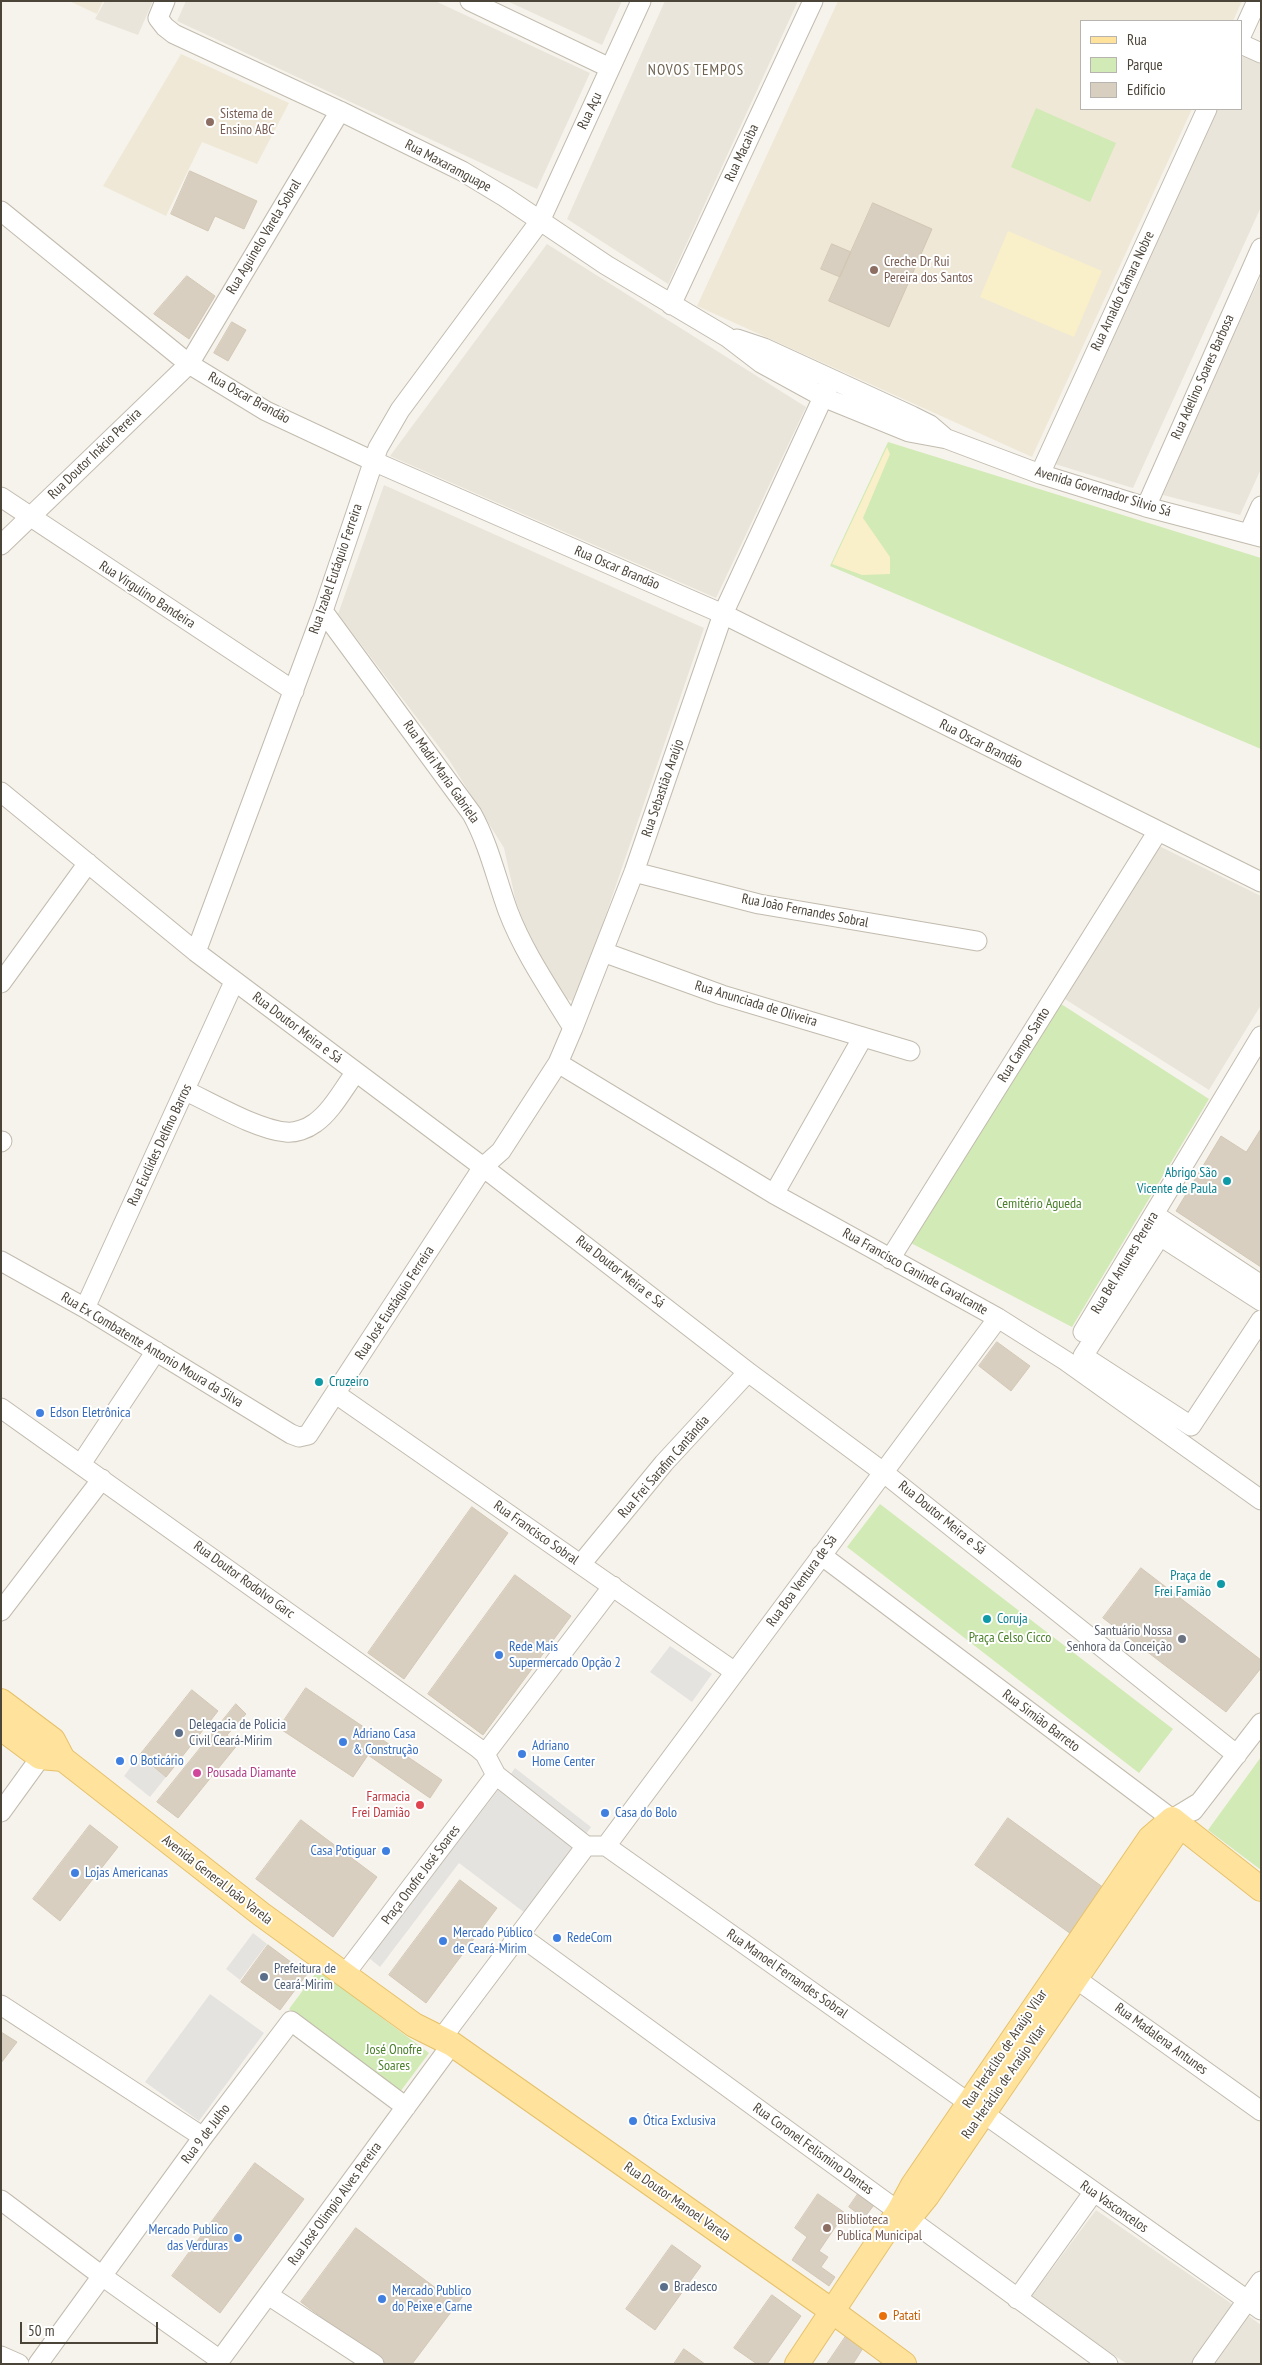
<!DOCTYPE html>
<meta charset="utf-8">
<style>
body{margin:0}
#map{position:relative;width:1262px;height:2365px;overflow:hidden;background:#f6f3ec;font-family:"PT Sans Narrow",sans-serif}
canvas{display:block}
.frame{position:absolute;inset:0;border:2px solid #4b4439;pointer-events:none}
.legend{position:absolute;left:1080px;top:20px;width:162px;height:90px;box-sizing:border-box;background:#fff;border:1px solid #b7b4b0;margin:0;padding:6px 9px;list-style:none;font-size:15px;color:#4b4439}
.legend li{display:flex;align-items:center;gap:10px;height:25px}
.legend b{width:25px;border:1px solid #b7b4b0}
.scale{position:absolute;left:20px;top:2322px;width:138px;height:22px;box-sizing:border-box;border:2px solid #4b4439;border-top:0;padding-left:6px;font-size:15px;line-height:18px;white-space:nowrap;color:#4b4439;-webkit-text-stroke:4px #fff;paint-order:stroke}
</style>
<div id="map">
<canvas width="1262" height="2365"></canvas>
<div class="frame"></div>
<ul class="legend">
<li><b style="height:6px;background:#ffe39c"></b>Rua</li>
<li><b style="height:14px;background:#d2eab5"></b>Parque</li>
<li><b style="height:14px;background:#d8cfc1"></b>Edifício</li>
</ul>
<div class="scale">50 m</div>
</div>
<script>
const ctx = document.querySelector('canvas').getContext('2d');
ctx.lineJoin = 'round';
function fill(path, color) { ctx.fillStyle = color; ctx.fill(path, 'evenodd'); }
function stroke(path, color, width, dash) { ctx.strokeStyle = color; ctx.lineWidth = width; ctx.lineCap = dash ? 'butt' : 'round'; ctx.setLineDash(dash || []); ctx.stroke(path); }
function write(font, color, halo, rows, align = 'center') {
  ctx.font = font + ' "PT Sans Narrow",sans-serif'; ctx.lineWidth = 4; ctx.setLineDash([]); ctx.textBaseline = 'middle'; ctx.strokeStyle = halo; ctx.fillStyle = color; for (const [text, x, y, turn = 0] of rows) {
    ctx.save(); ctx.translate(x, y); ctx.rotate((+turn || 0) * Math.PI / 180); ctx.textAlign = isNaN(turn) ? turn : align; if (halo) ctx.strokeText(text, 0, 0); ctx.fillText(text, 0, 0); ctx.restore();
  }
}
const residential = new Path2D(`
 M105,1H153L138,35L95,19Z
 M186,1H435L590,73L537,189L177,21Z
 M507,1H622L602,45Z
 M665,1H798L668,284L567,219Z
 M1243,55L1261,64V207L1133,488L1055,464L1218,109H1241V60Z
 M547,244L806,407L716,598L390,456Z
 M1261,276V469L1240,515L1163,495L1214,375Z
 M384,485L704,628L576,1002L560,997L536,954L516,902L504,848L449,760L338,614Z
 M1157,845L1261,896V1005L1209,1090L1060,996Z
 M1096,2210L1235,2306L1194,2364H1127L1030,2298Z
 M1249,2316L1261,2325V2364H1215Z`);
const education = new Path2D(`
 M69,1H103L97,14Z
 M838,1H1242L1233,21H1081V109H1192L1032,457L697,306Z
 M181,54L289,103L257,164L202,142L166,216L103,186Z`);
const green = new Path2D(`
 M1036,108L1116,143L1090,202L1011,167Z
 M888,442L1261,558V749L830,566Z
 M1058,1002L1209,1099L1072,1327L907,1241Z
 M880,1504L1173,1729L1139,1773L847,1547Z
 M1261,1757V1870L1208,1830Z
 M318,1970L429,2053L400,2092L289,2009Z`);
const sand = new Path2D(`
 M1008,231L1102,271L1074,337L980,297Z
 M887,447L890,454L863,518L890,557V574L862,575L832,564Z`);
const parking = new Path2D(`
 M670,1646L712,1674L692,1702L650,1672Z
 M140,1755L166,1777L150,1797L124,1776Z
 M515,1768L591,1827L586,1834L510,1775Z
 M498,1790L574,1849L525,1913L459,1863L380,1967L369,1958Z
 M253,1933L267,1944L240,1980L226,1969Z
 M210,1994L264,2033L199,2121L145,2082Z`);
const building = new Path2D(`
 M190,171L257,201L244,229L215,216L208,231L171,214Z
 M873,203L932,229L889,327L829,301Z
 M832,244L851,252L840,277L821,269Z
 M187,276L215,296L189,339L154,314Z
 M232,322L246,330L228,361L214,353Z
 M1261,1129V1267L1176,1211L1221,1136L1246,1152Z
 M997,1342L1030,1366L1011,1391L979,1366Z
 M472,1507L508,1533L404,1679L368,1653Z
 M1141,1568L1261,1660V1668L1226,1712L1103,1618Z
 M515,1575L571,1616L483,1735L428,1694Z
 M306,1688L442,1780L430,1798L368,1755L353,1777L279,1728Z
 M192,1690L218,1711L166,1777L140,1755Z
 M236,1704L246,1714L227,1735L238,1744L178,1818L157,1802Z
 M1008,1818L1104,1888L1071,1934L975,1865Z
 M301,1820L377,1877L333,1937L256,1879Z
 M90,1825L118,1847L60,1921L33,1899Z
 M460,1880L497,1908L426,2003L389,1975Z
 M268,1945L307,1974L280,2010L241,1982Z
 M1,2032L17,2042L1,2063Z
 M255,2163L304,2199L220,2313L172,2276Z
 M818,2194L845,2213L819,2251L828,2257L821,2267L835,2277L829,2286L792,2260L807,2237L795,2228Z
 M858,2194L874,2205L864,2218L849,2207Z
 M356,2228L445,2295L451,2287L463,2296L412,2364H384L301,2302Z
 M672,2245L701,2266L655,2330L626,2309Z
 M772,2295L801,2316L767,2364H757L734,2348Z
 M846,2336L863,2348L853,2364H827Z
 M684,2349L705,2364H674Z`);
const minor = new Path2D(`
 M165,1L158,18L165,27L174,34L340,111L462,171L505,197L606,265L727,337L761,363L823,397L909,432L947,439L1040,474L1146,507L1261,537
 M470,1L610,68
 M1241,36L1257,1
 M1241,44L1261,53
 M1,211L189,364L266,411L373,461L723,614L1261,882
 M671,305L813,1
 M737,339L764,348L912,416L930,425L944,437
 M1040,474L1207,109
 M1,497L294,691
 M1146,507L1261,248
 M1249,533L1261,506
 M1,545L189,364L340,111
 M323,611L472,814C489,845 496,878 508,911C524,953 550,990 573,1028
 M1,792L196,952L483,1167L748,1372L883,1472L1237,1755
 M634,872L759,904L977,941
 M196,952L323,611L378,448L400,410L540,221L641,1
 M603,952L722,995L910,1051
 M1,983L88,863
 M558,1063L774,1194L998,1318L1066,1361L1261,1500
 M186,1091C212,1103 258,1130 286,1132C295,1133 307,1129 315,1123C332,1111 343,1089 356,1072
 M1,1142L2,1141
 M774,1194L863,1037
 M1155,1215L1261,1285
 M890,1259L1158,831
 M1,1261L85,1308L291,1434L299,1437L308,1435L483,1167L501,1151L558,1063L573,1028L634,872L723,614L831,380
 M1261,1301L1160,1236L1083,1356L1191,1426L1261,1320
 M85,1308L234,982
 M1083,1332L1261,1036
 M336,1394L735,1672
 M1,1408L478,1748L485,1754L496,1775L586,1846H606
 M81,1464L156,1351
 M821,1555L1172,1819L1200,1802
 M581,1564L664,1463L748,1372
 M1,1611L102,1479
 M485,1754L613,1586
 M1193,1811L1261,1723
 M1,1812L48,1747
 M606,1846L1261,2310
 M606,1846L998,1318
 M519,1935L1108,2364
 M1065,1971L1261,2111
 M345,1974L496,1775
 M1,2005L203,2137
 M441,2039L586,1846
 M1,2200L102,2276L220,2360
 M268,2295L374,2364
 M1017,2299L1093,2193
 M1,2356L19,2364
 M38,2364L203,2137L291,2021L406,2107
 M217,2364L452,2044
 M1202,2364L1261,2281`);
const major = new Path2D(`
 M1,1701L53,1740L63,1759L261,1914L414,2025L452,2044L832,2311L904,2364
 M1,1728L40,1757L63,1759
 M905,2223L927,2196L1180,1826
 M797,2364L899,2211L913,2185L1150,1838L1172,1819L1261,1889`);
const markers = [
 [210,122,5,"#8d6e63"],
 [874,270,5,"#8d6e63"],
 [1227,1181,5,"#0f9aa8"],
 [319,1382,5,"#0f9aa8"],
 [40,1413,5,"#3f7fe0"],
 [1221,1584,5,"#0f9aa8"],
 [987,1619,5,"#0f9aa8"],
 [1182,1639,5,"#6b7280"],
 [499,1655,5,"#3f7fe0"],
 [179,1733,5,"#5c6f8a"],
 [343,1742,5,"#3f7fe0"],
 [522,1754,5,"#3f7fe0"],
 [120,1761,5,"#3f7fe0"],
 [197,1773,5,"#d1479c"],
 [420,1805,5,"#e0444e"],
 [605,1813,5,"#3f7fe0"],
 [386,1851,5,"#3f7fe0"],
 [75,1873,5,"#3f7fe0"],
 [557,1938,5,"#3f7fe0"],
 [443,1941,5,"#3f7fe0"],
 [264,1977,5,"#5c6f8a"],
 [633,2121,5,"#3f7fe0"],
 [827,2228,5,"#8d6e63"],
 [238,2238,5,"#3f7fe0"],
 [664,2287,5,"#5c6f8a"],
 [382,2299,5,"#3f7fe0"],
 [883,2316,5,"#e8710a"]
];
const streetNames = [
 ["Rua Açu",590,111,-65],
 ["Rua Macaiba",742,153,-65],
 ["Rua Maxaramguape",448,166,28],
 ["Rua Aguinelo Varela Sobral",264,237,-59],
 ["Rua Arnaldo Câmara Nobre",1123,291,-65],
 ["Rua Adelino Soares Barbosa",1203,377,-66],
 ["Rua Oscar Brandão",249,398,29],
 ["Rua Doutor Inácio Pereira",95,454,-44],
 ["Avenida Governador Silvio Sá",1103,492,17],
 ["Rua Oscar Brandão",617,568,23],
 ["Rua Izabel Eutáquio Ferreira",336,569,-71],
 ["Rua Virgulino Bandeira",147,595,33],
 ["Rua Oscar Brandão",981,744,27],
 ["Rua Madri Maria Gabriela",441,772,55],
 ["Rua Sebastião Araújo",663,788,-71],
 ["Rua João Fernandes Sobral",805,911,11],
 ["Rua Anunciada de Oliveira",756,1004,17],
 ["Rua Doutor Meira e Sá",297,1028,37],
 ["Rua Campo Santo",1024,1045,-58],
 ["Rua Euclides Delfino Barros",160,1145,-65],
 ["Rua Bel Antunes Pereira",1125,1263,-59],
 ["Rua Doutor Meira e Sá",620,1272,38],
 ["Rua Francisco Caninde Cavalcante",915,1272,29],
 ["Rua José Eustáquio Ferreira",395,1303,-57],
 ["Rua Ex Combatente Antonio Moura da Silva",152,1350,31],
 ["Rua Frei Sarafim Cantãndia",664,1467,-49],
 ["Rua Doutor Meira e Sá",942,1518,39],
 ["Rua Francisco Sobral",536,1533,35],
 ["Rua Doutor Rodolvo Garc",244,1580,36],
 ["Rua Boa Ventura de Sá",802,1581,-54],
 ["Rua Simião Barreto",1041,1721,37],
 ["Praça Onofre José Soares",421,1875,-53],
 ["Avenida General João Varela",217,1880,38],
 ["Rua Manoel Fernandes Sobral",787,1974,35],
 ["Rua Madalena Antunes",1161,2039,36],
 ["Rua Heráclito de Araújo Vilar",1005,2049,-56],
 ["Rua Heráclio de Araújo Vilar",1004,2082,-55],
 ["Rua 9 de Julho",206,2134,-53],
 ["Rua Coronel Felismino Dantas",813,2149,36],
 ["Rua Doutor Manoel Varela",677,2202,35],
 ["Rua José Olimpio Alves Pereira",335,2204,-54],
 ["Rua Vasconcelos",1114,2207,35]
];
const educationNames = [
 ["Sistema de",220,114],
 ["Ensino ABC",220,130],
 ["Creche Dr Rui",884,262],
 ["Pereira dos Santos",884,278],
 ["Bliblioteca",837,2220],
 ["Publica Municipal",837,2236]
];
const cultureNames = [
 ["Abrigo São",1217,1173],
 ["Vicente de Paula",1217,1189],
 ["Cruzeiro",329,1382,"left"],
 ["Praça de",1211,1576],
 ["Frei Famião",1211,1592],
 ["Coruja",997,1619,"left"]
];
const parkNames = [
 ["Cemitério Agueda",1039,1204],
 ["Praça Celso Cicco",1010,1638],
 ["José Onofre",394,2050],
 ["Soares",394,2066]
];
const shopNames = [
 ["Edson Eletrônica",50,1413],
 ["Rede Mais",509,1647],
 ["Supermercado Opção 2",509,1663],
 ["Adriano Casa",353,1734],
 ["& Construção",353,1750],
 ["Adriano",532,1746],
 ["Home Center",532,1762],
 ["O Boticário",130,1761],
 ["Casa do Bolo",615,1813],
 ["Casa Potiguar",376,1851,"right"],
 ["Lojas Americanas",85,1873],
 ["Mercado Público",453,1933],
 ["de Ceará-Mirim",453,1949],
 ["RedeCom",567,1938],
 ["Ótica Exclusiva",643,2121],
 ["Mercado Publico",228,2230,"right"],
 ["das Verduras",228,2246,"right"],
 ["Mercado Publico",392,2291],
 ["do Peixe e Carne",392,2307]
];
const worshipNames = [
 ["Santuário Nossa",1172,1631],
 ["Senhora da Conceição",1172,1647]
];
const serviceNames = [
 ["Delegacia de Policia",189,1725],
 ["Civil Ceará-Mirim",189,1741],
 ["Prefeitura de",274,1969],
 ["Ceará-Mirim",274,1985],
 ["Bradesco",674,2287]
];
const hotelNames = [
 ["Pousada Diamante",207,1773]
];
const healthNames = [
 ["Farmacia",410,1797],
 ["Frei Damião",410,1813]
];
const foodNames = [
 ["Patati",893,2316]
];
const neighbourhoodNames = [
 ["NOVOS TEMPOS",696,71]
];
fill(residential, '#eae5da');
fill(education, '#efe8d6');
fill(green, '#d2eab5');
fill(sand, '#f9efc9');
fill(parking, '#e5e3e0');
fill(building, '#d8cfc1');
stroke(building, '#d3c7b4', 1);
stroke(minor, '#c2bbae', 21);
stroke(major, '#e6c16a', 26);
stroke(minor, '#fff', 19);
stroke(major, '#ffe39c', 24);
for (const [x, y, r, color] of markers) { const dot = new Path2D(); dot.arc(x, y, r, 0, 2 * Math.PI); ctx.fillStyle = color; ctx.fill(dot); stroke(dot, '#fff', 2); }
write('14px', '#4b4439', '#fff', streetNames);
write('14px', '#785e54', '#fff', educationNames, 'left');
write('14px', '#0d838f', '#fff', cultureNames, 'right');
write('14px', '#4a7f2a', '#fff', parkNames);
write('14px', '#366cbe', '#fff', shopNames, 'left');
write('14px', '#5b616d', '#fff', worshipNames, 'right');
write('14px', '#4e5e75', '#fff', serviceNames, 'left');
write('14px', '#b23c85', '#fff', hotelNames, 'left');
write('14px', '#be3a42', '#fff', healthNames, 'right');
write('14px', '#c56008', '#fff', foodNames, 'left');
ctx.letterSpacing = '1px';
write('15px', '#6e6250', '#fff', neighbourhoodNames);
ctx.letterSpacing = '0px';
</script>
